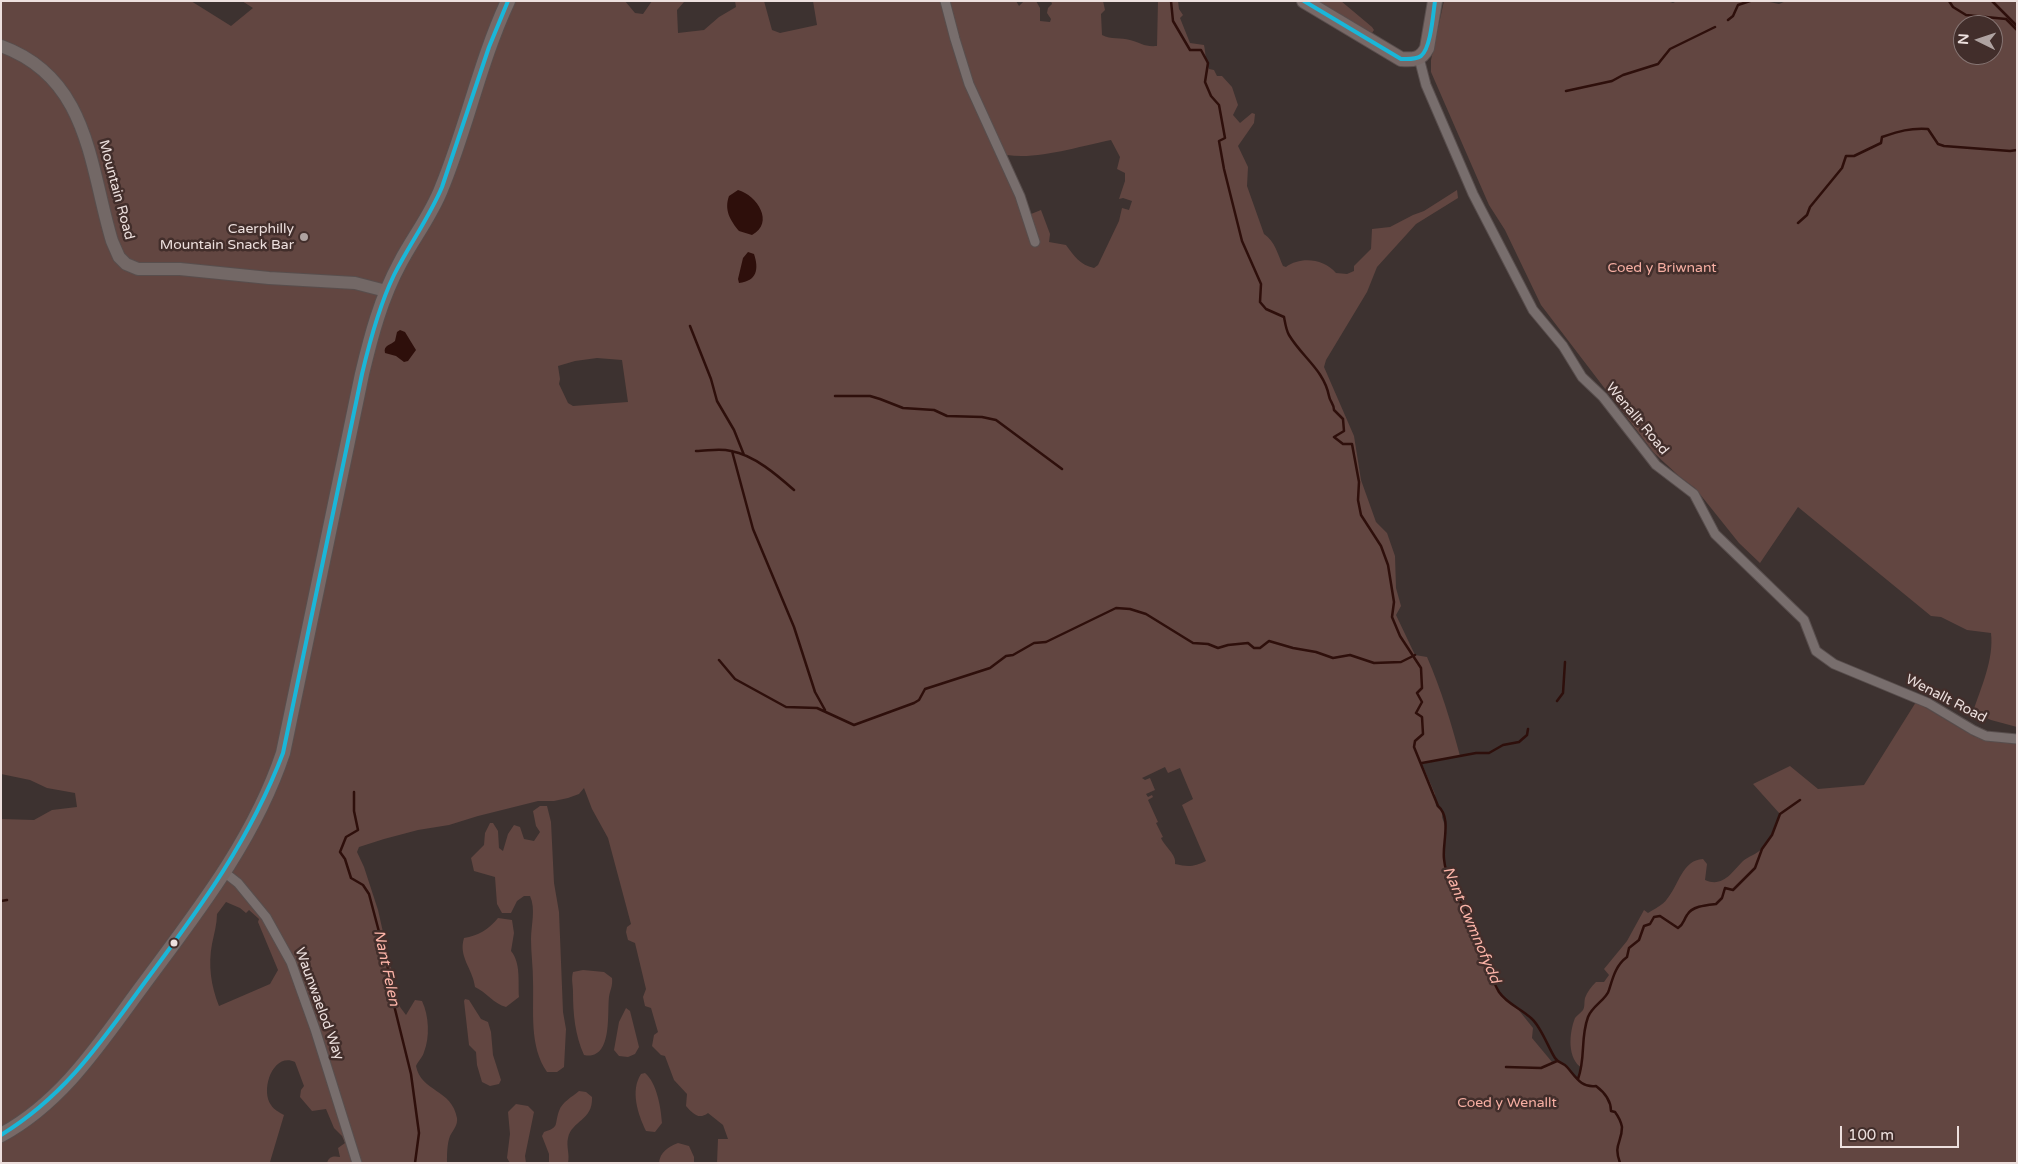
<!DOCTYPE html>
<style>
body{margin:0}
#map{position:relative;width:2018px;height:1164px;overflow:hidden;background:#3d3230;font-family:"Varela Round",sans-serif}
canvas{display:block}
.frame{position:absolute;inset:0;border:2px solid #ede0de;pointer-events:none}
.north{position:absolute;left:1953px;top:15px;width:50px;height:50px;box-sizing:border-box;background:#422e2b;border:1px solid #867573;border-radius:50%;rotate:274deg;font-size:14px;font-weight:700;line-height:20px;text-align:center;color:#ede0de}
.north::after{content:'';display:block;margin:auto;width:18px;height:22px;background:#afa3a1;clip-path:polygon(50% 0,100% 100%,50% 72%,0 100%)}
.scale{position:absolute;left:1840px;top:1126px;width:119px;height:22px;box-sizing:border-box;border:2px solid #ede0de;border-top:0;padding-left:6px;font-size:15px;line-height:18px;white-space:nowrap;color:#ede0de;-webkit-text-stroke:4px #422e2b;paint-order:stroke}
</style>
<div id="map">
<canvas width="2018" height="1164"></canvas>
<div class="frame"></div>
<div class="north">N</div>
<div class="scale">100 m</div>
</div>
<script>
const ctx = document.querySelector('canvas').getContext('2d');
ctx.lineJoin = 'round';
function fill(path, color) { ctx.fillStyle = color; ctx.fill(path, 'evenodd'); }
function stroke(path, color, width, dash) { ctx.strokeStyle = color; ctx.lineWidth = width; ctx.lineCap = dash ? 'butt' : 'round'; ctx.setLineDash(dash || []); ctx.stroke(path); }
function write(font, color, halo, rows, align = 'center') {
  ctx.font = font + ' "Varela Round",sans-serif'; ctx.lineWidth = 5; ctx.setLineDash([]); ctx.textBaseline = 'middle'; ctx.strokeStyle = halo; ctx.fillStyle = color; for (const [text, x, y, turn = 0] of rows) {
    ctx.save(); ctx.translate(x, y); ctx.rotate((+turn || 0) * Math.PI / 180); ctx.textAlign = isNaN(turn) ? turn : align; if (halo) ctx.strokeText(text, 0, 0); ctx.fillText(text, 0, 0); ctx.restore();
  }
}
const green = new Path2D(`
 M1,1H191L231,26L253,8L242,1H625L635,13L643,14L652,1H691L684,2L677,10L678,33L704,30L719,17L736,7L735,1H764L772,30L780,33L817,25L813,1H942L961,75H965L945,1H1016L1019,6L1024,1H1036L1040,8V21L1050,22L1051,19L1047,13L1048,8L1052,4L1051,1H1103L1105,10L1101,14L1102,35C1111,40 1121,37 1130,40C1141,43 1144,47 1157,46L1158,1H1178L1179,9L1183,15L1180,18L1190,43L1204,45C1206,55 1205,61 1209,69L1214,70L1217,76H1222L1232,87L1238,105L1233,115L1240,123L1252,113L1255,114L1254,123L1238,146L1248,167L1247,186L1264,234C1275,241 1278,255 1283,266L1286,267C1301,256 1324,259 1336,273L1347,274L1354,271V266L1371,249L1372,229L1390,227L1413,215L1424,211L1457,190L1458,198L1416,224L1377,267L1367,292L1326,360L1324,367L1354,436L1361,480L1376,522L1387,533L1395,556L1396,588L1401,606L1396,615L1415,655L1427,657C1441,689 1451,722 1460,756L1422,764L1435,794L1436,806L1443,812L1442,817L1445,826L1444,861L1447,869L1446,876L1465,915L1473,925L1476,941L1484,954L1501,996L1517,1008L1533,1028L1532,1038L1552,1062C1566,1059 1568,1073 1578,1078L1582,1068C1567,1059 1569,1033 1575,1018C1577,1015 1581,1013 1583,1010C1585,1007 1584,1002 1585,998C1587,992 1591,987 1596,982H1604L1609,975L1604,969L1627,941L1644,910L1648,913C1654,909 1663,905 1667,899C1679,885 1682,860 1703,859L1707,864L1705,880C1723,888 1732,872 1743,861C1749,856 1757,854 1763,848C1772,838 1774,825 1780,814L1753,784L1790,766L1818,789L1864,785L1916,702L1973,736L1989,741L2017,744V1163H717L718,1139H728L723,1125L708,1113C699,1120 693,1114 686,1106L687,1094L674,1080L665,1056L661,1055L652,1046L654,1035L658,1032L651,1008L645,1006L643,997L646,989L635,943L628,940L626,932L627,927L631,924L608,838L592,809L584,788L579,794L568,798L554,801H538L478,816L449,825L418,830L384,839L359,847L357,852L364,867L378,910L400,1007L406,1015L415,1000L422,1001C429,1015 430,1038 424,1052C423,1057 418,1061 416,1066C421,1092 452,1089 457,1118C458,1125 453,1130 450,1136C447,1144 447,1154 447,1163H327C329,1156 334,1156 340,1157L338,1148L345,1143L342,1136L334,1128L326,1109L312,1111L300,1097L301,1090L304,1086L295,1062C273,1052 260,1090 271,1105C274,1110 279,1112 284,1115L270,1162L272,1163H1V819L34,820L52,810L77,807L75,793L47,788L30,780L1,774ZM1111,140L1120,157L1117,169L1125,173V181L1119,199L1123,198L1132,201L1129,210L1122,208L1119,221L1098,265L1094,268C1080,265 1074,256 1066,245L1049,242L1050,234L1041,210L1031,214L1007,155C1038,160 1080,146 1111,140ZM597,358L622,360L628,402L573,406L568,403L559,384L560,379L558,366L575,361ZM1165,767L1168,773L1180,768L1193,799L1182,805L1206,861C1194,867 1188,867 1175,864C1177,855 1165,847 1161,838L1163,837L1156,823L1158,822L1148,800L1153,797L1152,795L1148,797L1146,794L1155,790L1150,778L1145,780L1142,778ZM226,902L240,908L246,913L249,910L259,919L258,922L278,970L270,984L219,1006C211,986 208,965 212,944C214,934 217,924 217,914Z
 M1317,1H1341L1372,27L1374,30L1370,36Z
 M1444,1H1667L1673,3L1677,1H1765L1779,4L1786,1H2017V727L1991,720L1973,712C1981,687 1994,660 1991,633L1967,630L1941,617L1931,616L1798,507L1760,563L1739,543L1695,488L1679,476L1654,453L1541,305L1505,230L1489,205L1431,72V60ZM1963,25H1993V55H1963Z
 M540,806H547L551,822L554,883L559,912L563,1012L566,1029L564,1067L557,1072H547C529,1046 534,1012 533,981C533,967 531,953 531,939C531,925 536,909 530,896H524L517,901L511,913H502L497,904L495,877L474,871L471,858L484,845L485,833L490,823H493L498,831L499,848L503,851L508,834L514,825L520,827L524,839L534,841L540,832L536,826L533,811Z
 M498,918L512,920L514,933L511,951C521,963 518,982 519,997L506,1007C494,1004 486,992 475,987C473,969 458,957 464,938C478,936 489,929 498,918Z
 M583,970L604,972L612,978C613,986 610,990 609,997C607,1013 613,1061 584,1055C575,1035 573,1014 573,992C573,984 571,980 573,972Z
 M465,999L469,1000L481,1019L488,1022L491,1032L493,1055L501,1080L499,1084L490,1086L482,1082L477,1065L476,1052L469,1045L464,1001Z
 M626,1008L630,1011L639,1047L635,1054L628,1057L619,1056L614,1050L619,1022Z
 M645,1073C657,1083 661,1108 662,1123L655,1132L646,1131C638,1114 630,1091 641,1074Z
 M579,1091L586,1092L592,1097C593,1121 572,1120 568,1138C566,1146 570,1155 568,1163H549V1154L542,1136L544,1132C560,1127 554,1125 559,1111C562,1102 572,1097 579,1091Z
 M516,1104L528,1106L534,1112L525,1156L526,1163H510L507,1158L510,1134L508,1112Z
 M678,1143L689,1146L694,1157V1163H659C660,1152 668,1147 678,1143Z`);
const water = new Path2D(`
 M738,190C757,195 775,223 752,235L739,231C730,220 724,210 729,196Z
 M748,252L754,254C759,269 757,281 739,283L738,279L743,258Z
 M400,330L405,332L416,350L408,361L404,362L396,356L385,353C383,345 391,345 395,341L397,332Z`);
const stream = new Path2D(`
 M1171,1L1173,21L1190,50H1201L1208,63L1205,82L1211,96L1219,105L1225,138L1219,141L1224,169L1242,241L1261,284L1260,302L1266,309L1284,317C1285,322 1286,330 1289,335C1302,357 1324,370 1329,396C1330,402 1334,404 1334,410L1343,419L1344,431L1334,437L1343,444H1352L1359,482L1358,500L1361,515L1381,546L1388,565L1394,602L1392,617L1400,636L1421,668L1422,688L1417,693L1422,702L1416,713L1422,717L1423,734L1415,741L1414,747L1438,806C1452,818 1442,843 1444,859C1446,883 1464,906 1475,927V935C1483,953 1489,975 1499,992C1507,1004 1522,1009 1532,1019C1541,1027 1548,1047 1555,1058C1558,1063 1564,1063 1567,1067C1576,1077 1581,1088 1596,1086C1604,1092 1611,1101 1611,1111L1615,1112C1618,1116 1621,1122 1622,1127C1622,1143 1613,1144 1620,1163
 M1949,1L1953,7L1966,15L2006,19L2017,30
 M1992,1L2017,26
 M1728,20L1733,16L1738,5L1750,1
 M1566,91L1612,81L1623,75L1658,64L1670,49L1715,27
 M1798,223L1807,215L1810,207L1842,168L1846,156H1854L1881,143L1882,137C1900,131 1909,128 1928,129L1938,144L1944,146L2010,151L2017,150
 M690,326L711,379L717,401L734,430L744,455
 M835,396H870L880,399L903,408L934,410L947,416L982,417L996,420L1062,469
 M696,451C708,451 719,448 731,451C754,455 777,475 794,490
 M732,451L753,529L794,627L815,692L825,710
 M719,660L735,679L786,707L817,708L854,725L914,703L919,700L925,689L990,668L1006,656L1013,655L1034,643L1046,642L1116,608L1130,609L1146,614L1193,643L1208,644L1218,648L1228,645L1248,643L1254,648H1260L1269,641L1293,648L1316,652L1333,658L1350,655L1374,663L1401,662L1415,655
 M1557,701L1563,693L1565,662
 M1422,763L1476,753H1489L1503,745L1519,742L1527,735L1528,729
 M354,792V811L358,830L346,837L340,852L345,859L351,878L363,885L369,894L387,962L392,997L411,1074L419,1133L415,1163
 M1,901L7,900
 M1506,1067L1541,1068L1557,1061
 M1578,1079C1586,1057 1580,1039 1588,1017C1592,1006 1607,999 1609,990C1613,977 1616,965 1627,957L1629,948L1639,940L1644,926L1650,924L1654,917L1660,916L1678,928C1684,924 1683,921 1687,915C1692,906 1707,905 1716,904L1722,898L1725,888L1733,890L1755,868L1762,849L1772,835L1780,814L1800,800`);
const minor = new Path2D(`
 M945,1L955,39L969,84L1020,196L1035,242
 M1419,58L1426,85L1473,194L1533,310L1563,346L1582,377L1603,397L1656,465L1694,494L1715,534L1804,620L1816,651L1834,664L1928,703L1973,730L1986,736L2017,739
 M224,872L238,883L266,917L291,962L315,1029L357,1163`);
const secondary = new Path2D(`
 M1,46C89,78 89,164 112,241L119,257L126,264L138,269H180L269,278L355,283L386,291`);
const primary = new Path2D(`
 M1304,1L1401,59C1413,60 1421,60 1427,48L1435,1
 M1,1135C64,1101 102,1040 143,985C197,912 254,840 283,753L362,374C371,336 381,298 400,263C413,238 432,214 442,187C467,126 480,61 508,1`);
const bus1 = new Path2D(`
 M1304,1L1401,59C1408,59 1415,60 1421,56C1431,48 1433,14 1435,1
 M1,1135C66,1095 101,1042 145,982C200,908 250,840 283,753L362,374C370,340 379,306 394,275C409,245 429,218 442,187L489,47L508,1`);
const markers = [
 [304,237,5,"#afa3a1"],
 [174,943,4.5,"#ede0de"]
];
const streetNames = [
 ["Mountain Road",116,190,75],
 ["Wenallt Road",1637,419,50],
 ["Wenallt Road",1946,699,27],
 ["Waunwaelod Way",319,1004,70]
];
const poiNames = [
 ["Caerphilly",294,229],
 ["Mountain Snack Bar",294,245]
];
const parkNames = [
 ["Coed y Briwnant",1662,268],
 ["Coed y Wenallt",1507,1103]
];
const waterNames = [
 ["Nant Cwmnofydd",1471,925,67],
 ["Nant Felen",386,968,78]
];
fill(green, '#624641');
fill(water, '#2e0f0b');
stroke(stream, '#2e0f0b', 2.5);
stroke(minor, '#584e4d', 11);
stroke(secondary, '#584e4d', 14);
stroke(primary, '#584e4d', 16);
stroke(minor, '#786e6d', 9);
stroke(secondary, '#736866', 12);
stroke(primary, '#786967', 14);
stroke(bus1, '#1ab6d8', 4);
for (const [x, y, r, color] of markers) { const dot = new Path2D(); dot.arc(x, y, r, 0, 2 * Math.PI); ctx.fillStyle = color; ctx.fill(dot); stroke(dot, '#422e2b', 2); }
write('14px', '#ede0de', '#422e2b', streetNames);
write('14px', '#ede0de', '#422e2b', poiNames, 'right');
write('14px', '#f7afa3', '#422e2b', parkNames);
write('italic 15px', '#fbb3a7', '#422e2b', waterNames);
</script>
